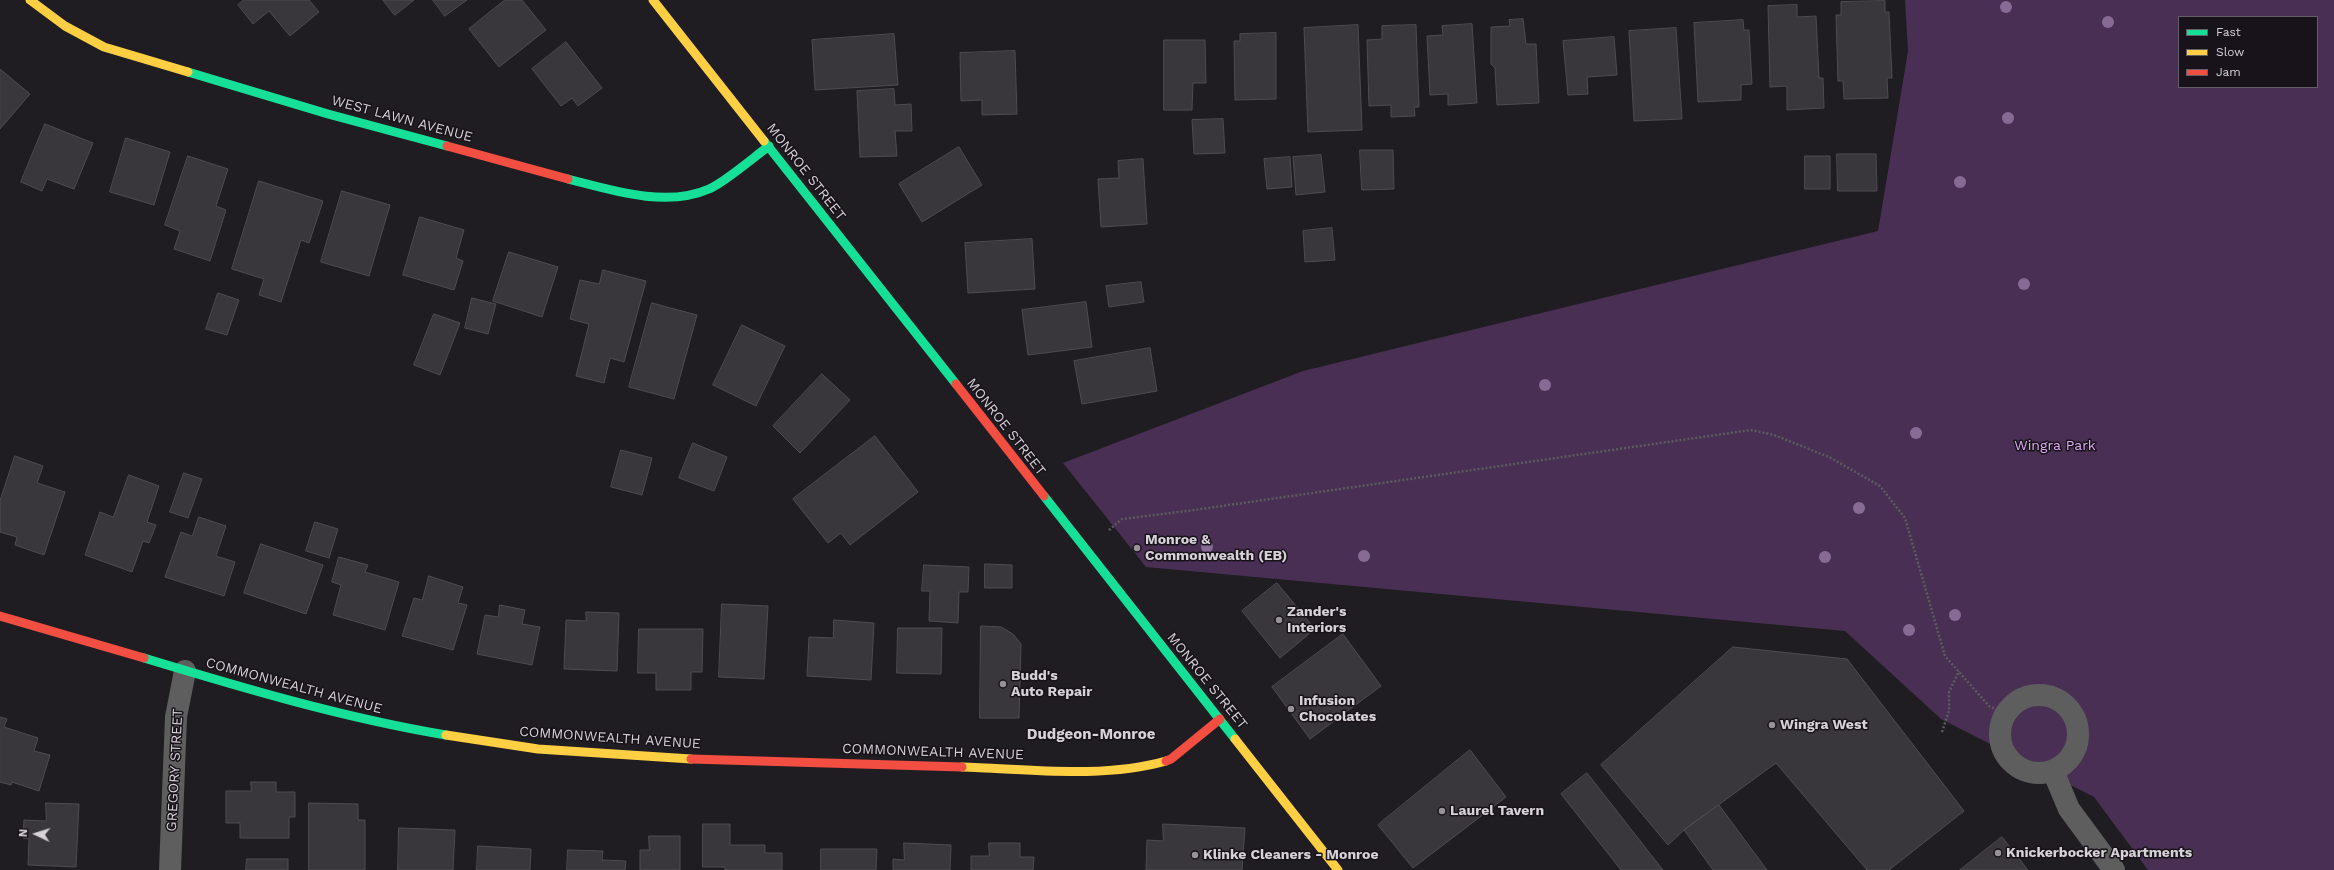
<!DOCTYPE html>
<style>
body{margin:0}
#map{position:relative;width:2334px;height:870px;overflow:hidden;background:#201d22;font-family:"Work Sans",sans-serif}
canvas{display:block}
.legend{position:absolute;left:2178px;top:16px;width:140px;height:72px;box-sizing:border-box;background:#18121a;border:1px solid #645f66;margin:0;padding:5px 7px;list-style:none;font-size:12px;color:#d6d2d8}
.legend li{display:flex;align-items:center;gap:8px;height:20px}
.legend b{width:20px;border:1px solid #645f66}
.north{position:absolute;left:16px;top:814px;width:40px;height:40px;-webkit-text-stroke:3px #18121a;paint-order:stroke;rotate:274deg;font-size:11px;font-weight:700;line-height:16px;text-align:center;color:#d6d2d8}
.north::after{content:'';display:block;margin:auto;width:14px;height:18px;background:#d6d2d8;clip-path:polygon(50% 0,100% 100%,50% 72%,0 100%)}
</style>
<div id="map">
<canvas width="2334" height="870"></canvas>
<ul class="legend">
<li><b style="height:5px;background:#16e098"></b>Fast</li>
<li><b style="height:5px;background:#ffcf43"></b>Slow</li>
<li><b style="height:5px;background:#f24e42"></b>Jam</li>
</ul>
<div class="north">N</div>
</div>
<script>
const ctx = document.querySelector('canvas').getContext('2d');
ctx.lineJoin = 'round';
function fill(path, color) { ctx.fillStyle = color; ctx.fill(path, 'evenodd'); }
function stroke(path, color, width, dash) { ctx.strokeStyle = color; ctx.lineWidth = width; ctx.lineCap = dash ? 'butt' : 'round'; ctx.setLineDash(dash || []); ctx.stroke(path); }
function write(font, color, halo, rows, align = 'center') {
  ctx.font = font + ' "Work Sans",sans-serif'; ctx.lineWidth = 3; ctx.setLineDash([]); ctx.textBaseline = 'middle'; ctx.strokeStyle = halo; ctx.fillStyle = color; for (const [text, x, y, turn = 0] of rows) {
    ctx.save(); ctx.translate(x, y); ctx.rotate((+turn || 0) * Math.PI / 180); ctx.textAlign = isNaN(turn) ? turn : align; if (halo) ctx.strokeText(text, 0, 0); ctx.fillText(text, 0, 0); ctx.restore();
  }
}
const green = new Path2D(`
 M1905,0H2334V870H2148L2094,797L1941,719L1845,631L1146,567L1063,463L1303,371L1878,231L1908,51ZM2179,17H2317V87H2179Z`);
const building = new Path2D(`
 M244,0H309L319,12L290,36L269,11L253,24L238,5Z
 M383,0H414L395,15Z
 M433,0H467L445,16Z
 M505,0H522L546,30L499,67L469,29Z
 M1885,1V12H1889L1892,78H1887L1888,98L1844,99L1843,81H1838L1836,15H1841V2Z
 M1797,5V17L1816,16L1819,78H1823L1824,108L1787,110V86L1770,87L1768,6Z
 M1523,19L1526,44H1536L1539,103L1497,105L1495,68L1491,64V27L1510,26L1509,20Z
 M1743,20L1744,30H1749L1752,84L1741,85V100L1698,102L1694,23Z
 M1472,24L1477,103L1448,105V94L1430,95L1427,36L1443,35L1442,26Z
 M1358,25L1362,130L1308,132L1304,28Z
 M1416,25L1419,107H1414L1415,116L1391,117V105L1369,106L1367,40L1382,39V26Z
 M1676,28L1682,119L1634,121L1629,31Z
 M1276,33V99L1235,100L1234,41H1240V34Z
 M894,34L898,85L815,90L812,40Z
 M1614,37L1617,75L1587,77L1588,94L1568,95L1563,41Z
 M1164,40H1205L1206,83H1193L1192,110H1164Z
 M566,42L602,88L578,106L572,98L561,106L532,69Z
 M1015,51L1017,114L982,115V100L961,101L960,53Z
 M0,69L30,94L0,129Z
 M894,89L895,105L911,104L912,131H895L897,156L860,157L857,91Z
 M1223,119L1225,153L1194,154L1192,120Z
 M45,124L93,143L74,189L47,179L42,191L21,182Z
 M126,138L170,152L154,205L110,192Z
 M959,147L982,185L922,222L899,184Z
 M1360,150H1393L1394,189L1362,190Z
 M1837,154H1876L1877,191H1838Z
 M1321,155L1325,192L1296,195L1293,157Z
 M188,156L228,169L216,206L226,210L210,261L174,249L180,231L165,225Z
 M1805,156H1830V189H1805Z
 M1290,157L1292,187L1267,189L1264,159Z
 M1143,159L1147,224L1101,227L1098,179L1119,178L1118,161Z
 M259,181L323,201L309,243L301,240L281,302L259,295L264,279L232,269Z
 M342,191L390,205L369,276L321,262Z
 M420,217L464,230L456,258L463,261L454,290L403,275Z
 M1332,228L1335,260L1305,262L1303,231Z
 M1032,239L1035,289L968,293L965,243Z
 M509,252L558,267L542,317L493,301Z
 M603,270L646,281L624,362L610,358L604,383L576,376L589,324L570,319L580,280L599,284Z
 M1141,282L1144,302L1109,307L1106,286Z
 M218,293L239,300L227,335L206,329Z
 M472,298L496,304L488,334L465,328Z
 M1086,302L1092,347L1028,355L1022,310Z
 M652,303L697,315L674,399L629,387Z
 M434,314L460,323L440,375L414,365Z
 M742,325L785,346L756,406L713,385Z
 M1150,348L1157,391L1082,404L1074,361Z
 M822,374L850,400L800,453L773,426Z
 M875,436L918,492L850,545L841,533L828,543L793,499Z
 M693,443L727,457L714,491L679,478Z
 M621,450L652,458L642,495L611,487Z
 M15,456L43,466L37,483L65,492L44,555L15,545L17,537L0,532V501Z
 M184,473L202,479L188,518L170,512Z
 M129,475L159,486L147,522L156,525L149,543L143,541L132,572L85,555L100,512L113,517Z
 M199,517L226,526L216,556L235,562L224,596L165,577L181,532L192,536Z
 M315,522L338,529L329,558L306,551Z
 M261,544L323,565L306,614L244,593Z
 M339,557L368,565L365,572L399,582L385,630L333,615L341,585L332,582Z
 M985,564L1012,565V588H985Z
 M924,565L969,567L968,592H959L958,623L929,621L930,591H922Z
 M429,576L463,587L458,603L467,605L453,650L402,636L414,598L422,600Z
 M1277,583L1315,629L1280,658L1242,611Z
 M722,604L768,606L764,679L719,677Z
 M500,605L525,610L522,624L540,627L532,665L477,654L485,615L498,617Z
 M586,612L619,613L617,671L564,669L566,620L586,621Z
 M834,620L874,623L871,680L807,676L809,637L833,638Z
 M981,626L1001,627L1013,634L1021,644L1019,718H980Z
 M898,628H942L941,674L897,673Z
 M639,629H703L702,672H691V690H656V673H638Z
 M1343,634L1381,686L1310,739L1272,687Z
 M1733,647L1847,659L1964,811L1889,870H1867L1776,763L1684,830L1668,845L1601,765Z
 M0,717L7,719L4,727L38,738L34,751L50,755L39,791L12,782L11,785L0,782Z
 M1470,750L1506,797L1413,868L1378,825Z
 M1587,773L1663,870H1621L1561,794Z
 M251,782H276V792H295V817H289V838H240V823H226V791H251Z
 M46,803L79,804L76,867L28,865L29,839L23,838L24,820L46,821Z
 M309,803L358,804V820H365V870H309Z
 M1719,805L1767,870H1713L1684,830Z
 M703,824H730V845H765V853H782V870H725V867H703Z
 M1163,824L1245,828L1242,870H1146L1147,840L1163,841Z
 M399,828L455,830L453,870H398Z
 M649,836H680V870H640V850H649Z
 M2002,837L2028,870H1960Z
 M904,843L951,845L950,870H893V859L904,860Z
 M989,843H1020V857H1034L1033,870H971V856H989Z
 M478,846L531,849L530,870H477Z
 M821,849H877L876,870H821Z
 M568,850L603,851L602,860L626,861L625,870H567Z
 M247,859H288V870H246Z`);
const path = new Path2D(`
 M1109,530L1122,519L1187,511L1751,430L1774,435L1829,457L1880,486L1905,518L1945,656L1989,706L2006,714
 M1942,732L1949,711V692L1959,671`);
const street = new Path2D(`
 M2000 734a39 39 0 1 1 78 0a39 39 0 1 1-78 0Z
 M2053,771L2069,809L2114,870
 M170,870L176,717L185,671`);
const fast = new Path2D(`
 M188,72L328,114L447,146
 M764,141L956,384
 M568,179C611,190 666,208 709,189C725,182 754,157 769,146
 M1044,496L1235,739
 M144,658C243,688 344,718 446,735`);
const slow = new Path2D(`
 M30,0L65,26L104,47L188,72
 M653,0L764,141
 M446,735L538,749L691,759
 M1235,739L1338,870
 M962,767C1027,769 1103,779 1166,761`);
const jam = new Path2D(`
 M447,146L568,179
 M956,384L1044,496
 M0,616L144,658
 M691,759L962,767
 M1166,761L1171,759L1220,719`);
const trees = [
 [2006,7],
 [2108,22],
 [2008,118],
 [1960,182],
 [2024,284],
 [1545,385],
 [1916,433],
 [1859,508],
 [1207,547],
 [1364,556],
 [1825,557],
 [1955,615],
 [1909,630]
];
const markers = [
 [1137,548,4,"#969398"],
 [1279,620,4,"#969398"],
 [1003,684,4,"#969398"],
 [1291,709,4,"#969398"],
 [1772,725,4,"#969398"],
 [1442,811,4,"#969398"],
 [1998,853,4,"#969398"],
 [1195,855,4,"#969398"]
];
const streetNames = [
 ["WEST LAWN AVENUE",402,119,15],
 ["MONROE STREET",806,172,52],
 ["MONROE STREET",1006,427,52],
 ["MONROE STREET",1207,681,51],
 ["COMMONWEALTH AVENUE",294,686,15],
 ["COMMONWEALTH AVENUE",610,738,4],
 ["COMMONWEALTH AVENUE",933,752,2],
 ["GREGORY STREET",175,770,-87]
];
const parkNames = [
 ["Wingra Park",2055,446]
];
const poiNames = [
 ["Monroe &",1145,540],
 ["Commonwealth (EB)",1145,556],
 ["Zander's",1287,612],
 ["Interiors",1287,628],
 ["Budd's",1011,676],
 ["Auto Repair",1011,692],
 ["Infusion",1299,701],
 ["Chocolates",1299,717],
 ["Wingra West",1780,725],
 ["Laurel Tavern",1450,811],
 ["Knickerbocker Apartments",2006,853],
 ["Klinke Cleaners - Monroe",1203,855]
];
const neighbourhoodNames = [
 ["Dudgeon-Monroe",1091,735]
];
fill(green, '#482f53');
fill(building, '#3a373c');
stroke(building, '#4e4c50', 1);
stroke(path, '#5d5c5e', 2.5, [2, 2]);
stroke(street, '#5f5e5f', 22);
stroke(fast, '#16e098', 9);
stroke(slow, '#ffcf43', 9);
stroke(jam, '#f24e42', 9);
ctx.fillStyle = '#876b95';
for (const [x, y] of trees) { ctx.beginPath(); ctx.arc(x, y, 6, 0, 2 * Math.PI); ctx.fill(); }
for (const [x, y, r, color] of markers) { const dot = new Path2D(); dot.arc(x, y, r, 0, 2 * Math.PI); ctx.fillStyle = color; ctx.fill(dot); stroke(dot, '#18121a', 1.5); }
write('14px', '#d6d2d8', '#18121a', streetNames);
write('14px', '#dcaaf3', '#18121a', parkNames);
write('bold 14px', '#d6d2d8', '#18121a', poiNames, 'left');
write('bold 15px', '#d6d2d8', '#18121a', neighbourhoodNames);
</script>
